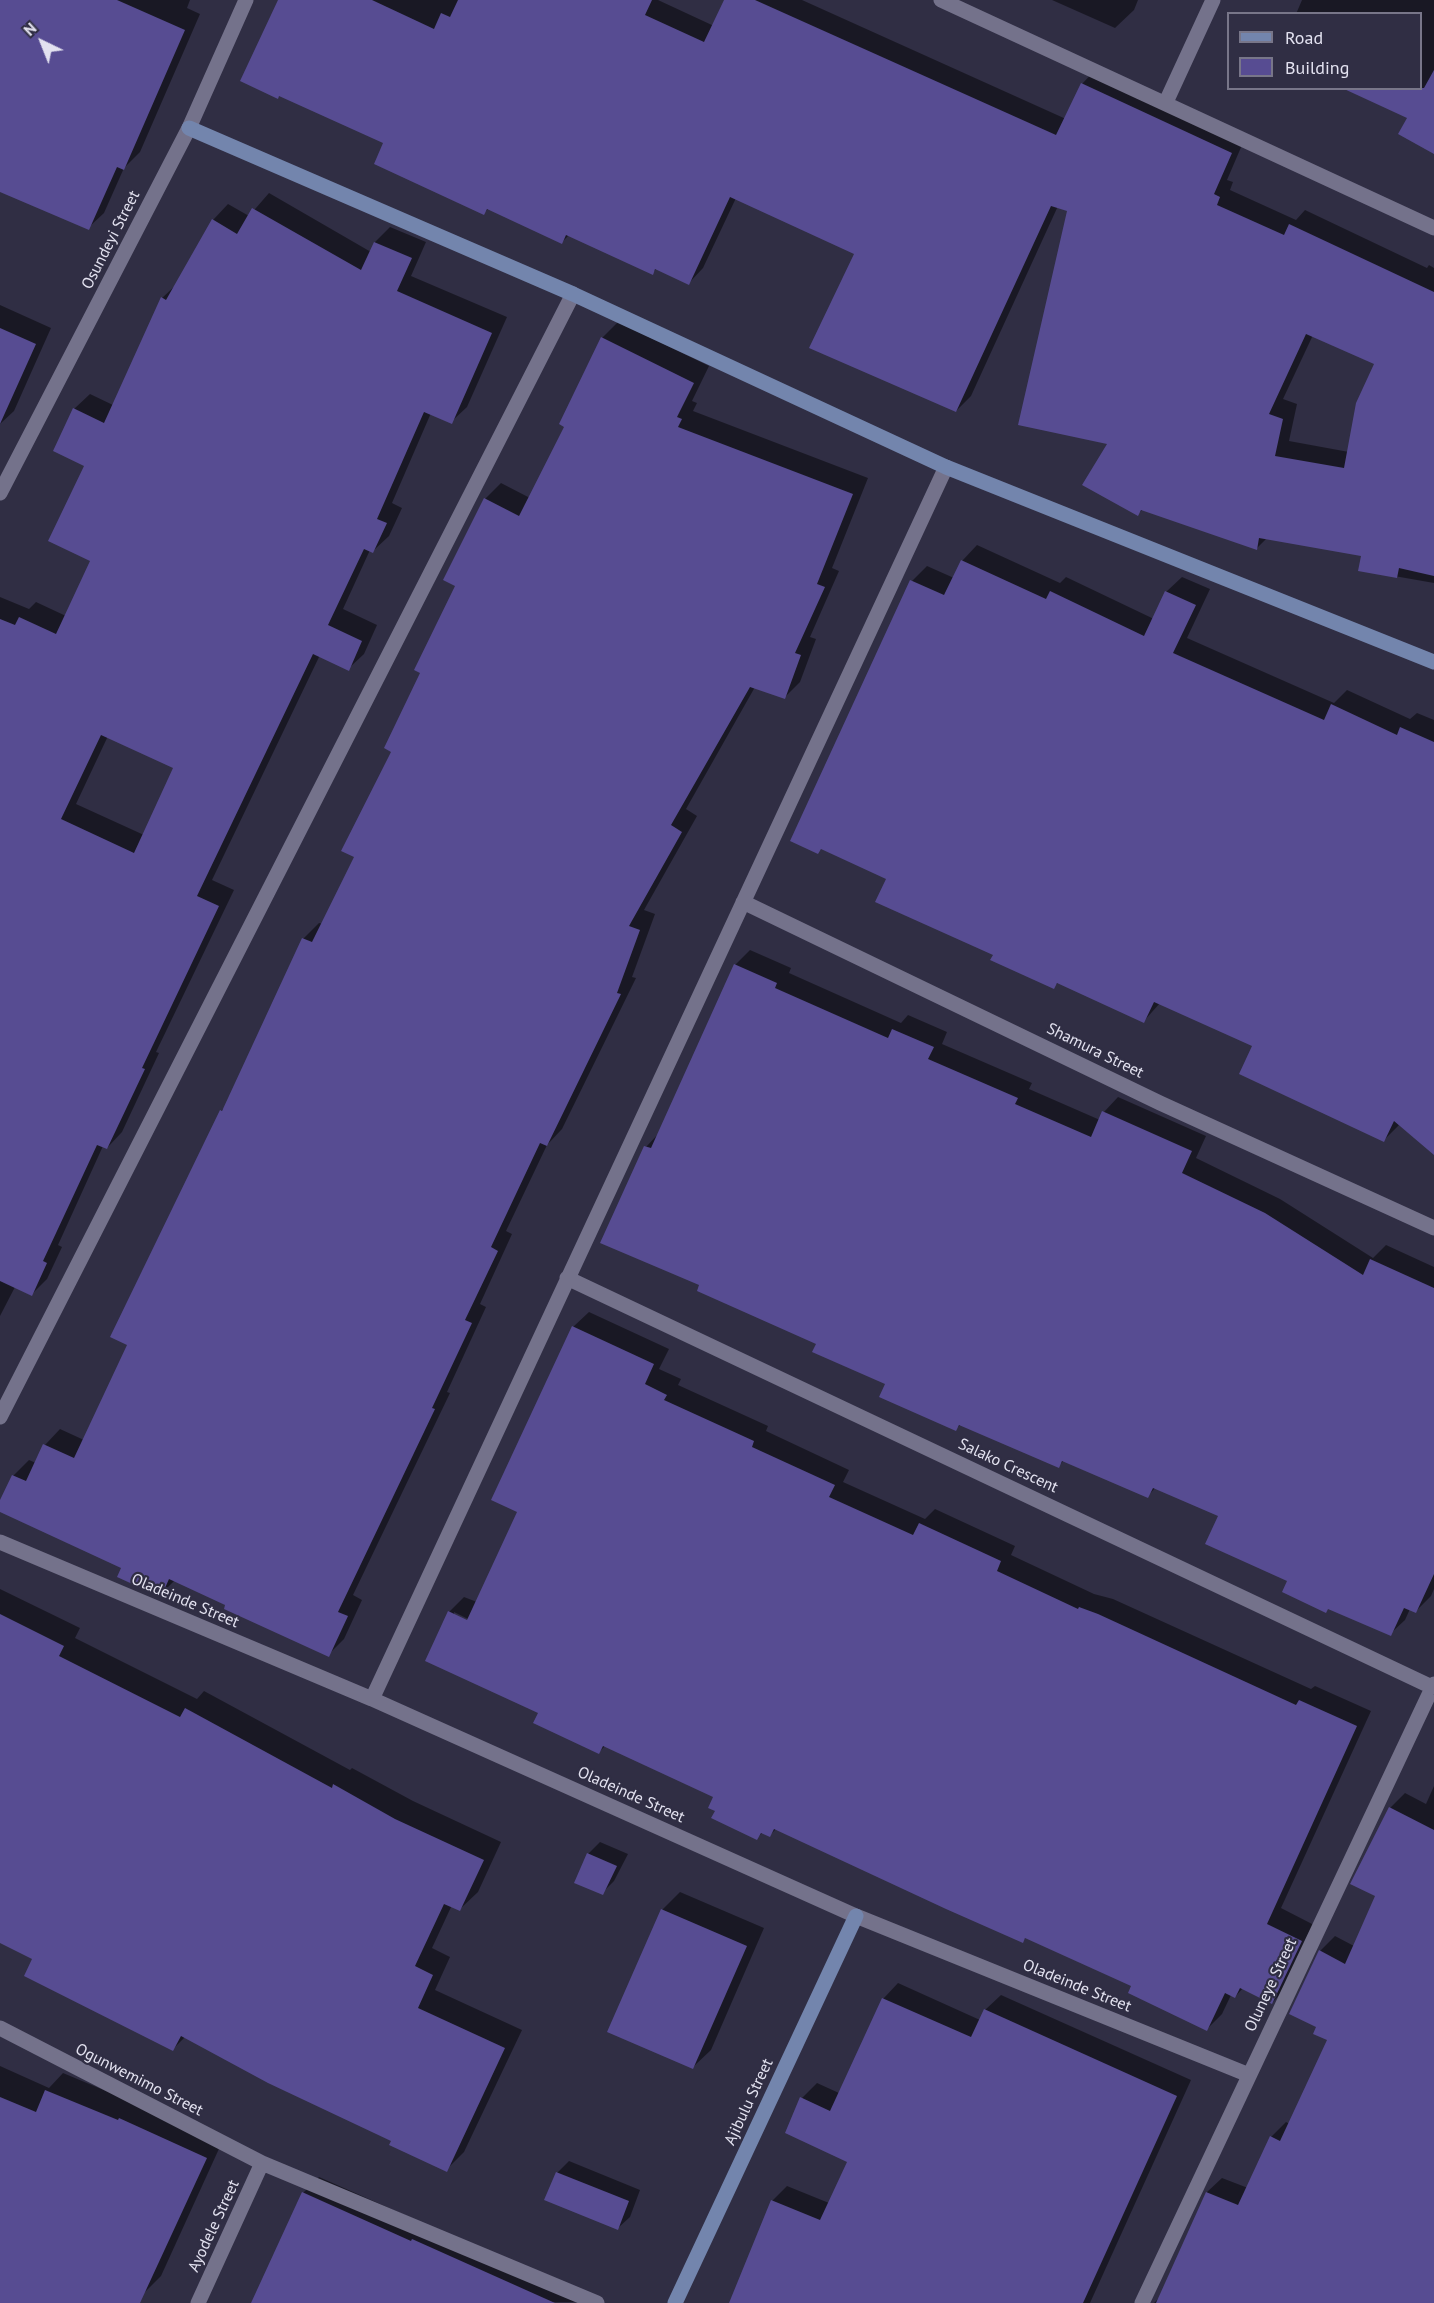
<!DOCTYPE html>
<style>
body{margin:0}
#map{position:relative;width:1434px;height:2303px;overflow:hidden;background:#302e44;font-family:"PT Sans",sans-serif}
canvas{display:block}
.legend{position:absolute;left:1227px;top:12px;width:195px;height:78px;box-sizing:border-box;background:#302e44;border:2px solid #787689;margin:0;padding:8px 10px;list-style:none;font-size:18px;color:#e3e2f0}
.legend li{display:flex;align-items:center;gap:12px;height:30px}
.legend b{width:30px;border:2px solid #787689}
.north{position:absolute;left:12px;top:12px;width:60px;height:60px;-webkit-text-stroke:4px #302e44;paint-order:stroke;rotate:317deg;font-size:16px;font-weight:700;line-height:24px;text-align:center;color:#e3e2f0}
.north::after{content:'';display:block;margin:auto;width:21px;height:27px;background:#e3e2f0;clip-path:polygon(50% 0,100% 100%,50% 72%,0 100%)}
</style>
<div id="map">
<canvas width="1434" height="2303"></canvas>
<ul class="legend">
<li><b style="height:8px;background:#7385ad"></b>Road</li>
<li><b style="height:16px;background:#574c92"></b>Building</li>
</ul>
<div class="north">N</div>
</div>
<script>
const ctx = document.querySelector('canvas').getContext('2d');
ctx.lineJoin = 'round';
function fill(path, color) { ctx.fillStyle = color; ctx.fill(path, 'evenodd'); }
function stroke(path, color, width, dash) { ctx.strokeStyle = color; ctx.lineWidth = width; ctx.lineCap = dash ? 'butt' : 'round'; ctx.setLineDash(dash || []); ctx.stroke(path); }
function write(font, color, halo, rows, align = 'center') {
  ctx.font = font + ' "PT Sans",sans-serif'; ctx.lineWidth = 4.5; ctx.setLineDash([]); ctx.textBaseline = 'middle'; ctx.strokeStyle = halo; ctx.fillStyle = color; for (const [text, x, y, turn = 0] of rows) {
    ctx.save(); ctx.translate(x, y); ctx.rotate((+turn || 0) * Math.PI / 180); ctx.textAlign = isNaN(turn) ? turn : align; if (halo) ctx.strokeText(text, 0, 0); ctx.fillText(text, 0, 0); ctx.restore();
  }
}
const shadow = new Path2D(`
 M0,0H190L187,8L200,14L140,152L124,168L104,213L88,228L0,190Z
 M280,0H658L714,26L726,0H802L1066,119L1082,84L1096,69L1245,138L1227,180L1233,182L1230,190L1296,220L1305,210L1427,268L1429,265L1434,268V583L1360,570L1363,555L1267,538L1257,548L1143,509L1138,514L1109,443L1069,210L1058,206L971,396L956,411L856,253L736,198L703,268L689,283L657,268L652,273L569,235L562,242L489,208L483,214L385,142ZM1313,335L1376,363L1349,452L1289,441L1297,404L1283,399Z
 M1052,0H1138L1134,10L1115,28Z
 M1302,0H1434V144L1420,88V14H1296Z
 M269,193L371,252L375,242L390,227L426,242L411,276L507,317L467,407L451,422L431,413L392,503L402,508L389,536L373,551L370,550L343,609L377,625L364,654L348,669L320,655L212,880L234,890L156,1052L159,1053L122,1132L107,1148L103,1146L58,1245L62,1247L47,1279L31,1295L15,1287L0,1316V597L29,609L36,602L66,616L92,560L86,465L74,409L90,394L113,405L162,298L177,284L213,220L228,204L249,216ZM108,736L175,768L144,835L76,804Z
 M0,305L51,328L14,411L0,424Z
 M618,322L709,366L692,401L697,403L693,411L868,478L832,568L839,571L810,637L816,639L800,682L784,698L755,687L686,809L697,816L644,910L655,914L632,977L636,978L562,1129L547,1145L506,1231L512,1234L480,1304L486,1307L447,1392L450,1393L353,1595L362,1600L344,1639L328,1655L175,1580L160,1595L123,1568L0,1510V1504L13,1476L29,1460L36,1463L45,1445L60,1429L84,1440L129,1344L221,1111L225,1107L303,939L319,923L323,924L356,857L422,672L457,585L485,499L501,483L530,498L566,426L602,338Z
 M977,545L1060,583L1066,577L1154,619L1166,592L1182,577L1210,589L1187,638L1334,703L1347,690L1410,719L1417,713L1434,720V1153L1399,1125L1384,1140L1254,1046L1160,1003L1144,1021L1059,982L1053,987L995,954L888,878L822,848L818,852L912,581L927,566L954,578L962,561Z
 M750,950L791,968L789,973L901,1023L908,1015L947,1032L942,1044L1032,1083L1029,1089L1100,1120L1104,1112L1118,1097L1206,1136L1196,1158L1280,1199L1373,1258L1386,1245L1434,1267V1589L1431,1596L1416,1611L1410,1609L1405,1620L1390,1634L1289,1580L1220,1515L1156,1487L1148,1496L1064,1460L1059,1466L961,1424L956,1429L887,1383L818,1343L701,1284L646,1147L659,1133L735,965Z
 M589,1312L669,1349L659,1369L681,1379L678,1385L768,1426L766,1431L849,1470L843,1482L925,1519L935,1509L1015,1546L1011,1555L1094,1594L1113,1599L1311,1689L1315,1686L1371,1711L1281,1908L1316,1926L1287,1987L1272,2003L1243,1988L1235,1997L1231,1995L1222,2014L1207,2029L1133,1985L1026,1937L1023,1941L776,1829L770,1835L763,1832L757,1838L717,1811L715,1797L606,1745L599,1752L540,1713L449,1612L464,1597L477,1602L519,1512L573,1327ZM454,1612L474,1622L473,1624L454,1615Z
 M0,1589L80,1628L75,1638L197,1699L204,1691L350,1770L352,1768L413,1801L501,1842L478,1892L460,1909L452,1905L432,1948L450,1957L435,1990L522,2030L464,2152L446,2170L393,2140L186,2036L173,2049L34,1959L0,1941Z
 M1434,1786V2296L1430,2303H1154L1161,2296L1207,2192L1222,2178L1248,2188L1271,2137L1286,2122L1290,2124L1329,2039L1318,2027L1320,1951L1335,1936L1354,1946L1377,1896L1390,1808L1405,1793L1426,1804Z
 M600,1842L628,1854L614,1881L602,1893L588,1854Z
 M680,1892L764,1928L711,2050L693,2067L662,1910Z
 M898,1983L980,2020L985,2010L1001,1995L1191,2080L1090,2303H731L772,2201L787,2186L829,2203L849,2161L802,2098L817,2083L839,2093L883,1999Z
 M0,2066L49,2088L63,2073L223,2140L161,2276L143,2294L139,2303H0Z
 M569,2161L640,2190L630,2217L618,2228L557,2173Z
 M319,2177L602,2302L252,2303L303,2193Z`);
const building = new Path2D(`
 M0,0H117L185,30L124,170L117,167L89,230L0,192Z
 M278,0H372L434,29L441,13L450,17L458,0H652L645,15L704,42L724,0H755L1056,135L1081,83L1232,153L1214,194L1220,197L1217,205L1284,235L1289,224L1434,292V576L1399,568L1397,578L1358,571L1361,556L1259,538L1257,550L1141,510L1138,516L1082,485L1107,444L1018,425L1067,211L1051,206L956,412L809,348L854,254L730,197L689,285L655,269L653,275L566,235L562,244L487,209L484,215L374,164L383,143L279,96L278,99L240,81ZM1306,334L1374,364L1356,403L1344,468L1275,456L1283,419L1269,414Z
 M1434,70V154L1398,134L1407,118L1342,88H1424Z
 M252,208L361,270L374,242L412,258L397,291L492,333L452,424L424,412L377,519L387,523L373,553L364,549L328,625L362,641L349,671L313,654L197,896L219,906L142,1068L145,1069L107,1149L97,1145L43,1261L47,1263L32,1296L0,1281V619L15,625L19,617L56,634L90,561L48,541L84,466L53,451L73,408L104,423L161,297L166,300L212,219L237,234ZM101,735L173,768L134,853L61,819Z
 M0,328L36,344L0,424Z
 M601,337L694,383L677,417L682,419L678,427L853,494L817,584L825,587L795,653L801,655L785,699L750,687L671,825L682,832L629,926L640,930L617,993L621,994L547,1146L540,1143L491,1247L498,1251L465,1320L472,1323L432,1408L435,1409L338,1612L348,1616L329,1657L224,1609L225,1605L169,1579L161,1597L117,1577L121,1568L0,1512V1500L12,1475L26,1481L43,1444L74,1458L127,1345L110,1337L220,1110L222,1111L302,938L312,942L354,857L341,851L391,752L384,748L420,673L414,670L455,586L443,580L484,498L519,516L564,427L559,424Z
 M961,560L1046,599L1050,591L1144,636L1165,591L1196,605L1173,653L1324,720L1331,704L1397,735L1400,727L1434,742V1155L1394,1121L1384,1142L1239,1074L1252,1046L1154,1002L1144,1023L1057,983L1054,989L990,960L993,955L875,902L886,879L821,849L818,854L790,841L910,580L944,595Z
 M734,964L777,983L775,988L888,1038L892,1029L934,1047L928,1059L1018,1098L1015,1104L1091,1137L1102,1111L1192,1151L1182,1173L1265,1213L1363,1275L1370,1259L1434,1288V1574L1416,1613L1404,1608L1391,1636L1328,1609L1326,1613L1282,1592L1287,1581L1205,1544L1218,1516L1153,1488L1148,1498L1062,1461L1059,1468L959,1425L956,1431L879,1397L885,1384L812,1352L816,1344L697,1291L699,1285L600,1243L644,1146L651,1148Z
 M572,1326L654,1364L645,1384L667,1395L664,1400L754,1441L752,1447L835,1485L829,1497L913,1535L919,1523L1001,1561L997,1571L1078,1609L1079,1607L1098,1614L1296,1705L1299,1700L1357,1726L1267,1924L1302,1941L1272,2004L1240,1988L1235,1998L1225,1993L1207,2031L1128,1993L1131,1986L1025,1938L1023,1943L946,1909L774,1829L770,1837L761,1833L757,1840L711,1818L715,1811L708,1808L713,1797L603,1746L599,1754L533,1723L538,1713L425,1661L448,1611L467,1620L517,1512L491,1500Z
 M0,1614L64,1646L59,1656L180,1717L185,1708L332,1788L333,1784L395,1819L484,1860L460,1911L444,1904L415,1966L433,1975L418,2008L505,2048L447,2172L389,2145L391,2141L268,2083L181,2036L173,2051L24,1976L32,1959L0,1943Z
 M1389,1807L1434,1830V2303H1156L1206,2192L1238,2205L1270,2136L1280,2141L1327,2040L1313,2034L1316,2027L1289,2014L1319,1950L1345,1964L1375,1896L1350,1884Z
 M587,1853L617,1866L603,1895L574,1883Z
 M661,1909L747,1946L693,2069L607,2032Z
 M882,1998L971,2037L984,2009L1177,2096L1083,2303H729L771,2200L820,2220L847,2162L785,2133L800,2097L830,2111Z
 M45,2090L118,2120L119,2118L207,2158L140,2303H0V2097L36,2112Z
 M556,2172L629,2201L618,2230L544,2200Z
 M302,2192L411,2241L412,2239L555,2303H251Z`);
const street = new Path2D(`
 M941,0L1434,228
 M1166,102L1213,0
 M0,493L189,128L246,0
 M743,902L1160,1103L1434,1228
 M567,1278L1432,1687
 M0,1417L573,294
 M0,1542L372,1699L856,1916L1249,2075
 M372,1699L946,467
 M0,2028L262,2163L597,2303
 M198,2303L262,2163
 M1142,2303L1434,1684`);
const secondary = new Path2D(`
 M189,128L573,294L946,467L1434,662
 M675,2303L856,1916`);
const streetNames = [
 ["Osundeyi Street",111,240,-63],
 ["Shamura Street",1095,1051,26],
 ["Salako Crescent",1008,1466,25],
 ["Oladeinde Street",185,1601,23],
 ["Oladeinde Street",631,1795,24],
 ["Oluneye Street",1271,1985,-65],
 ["Oladeinde Street",1077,1986,22],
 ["Ogunwemimo Street",139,2080,27],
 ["Ajibulu Street",749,2102,-65],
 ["Ayodele Street",214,2226,-65]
];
fill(shadow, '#0007');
fill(building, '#574c92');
stroke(street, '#74728b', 15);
stroke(secondary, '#7385ad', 15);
write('16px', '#e3e2f0', '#302e44', streetNames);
</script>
